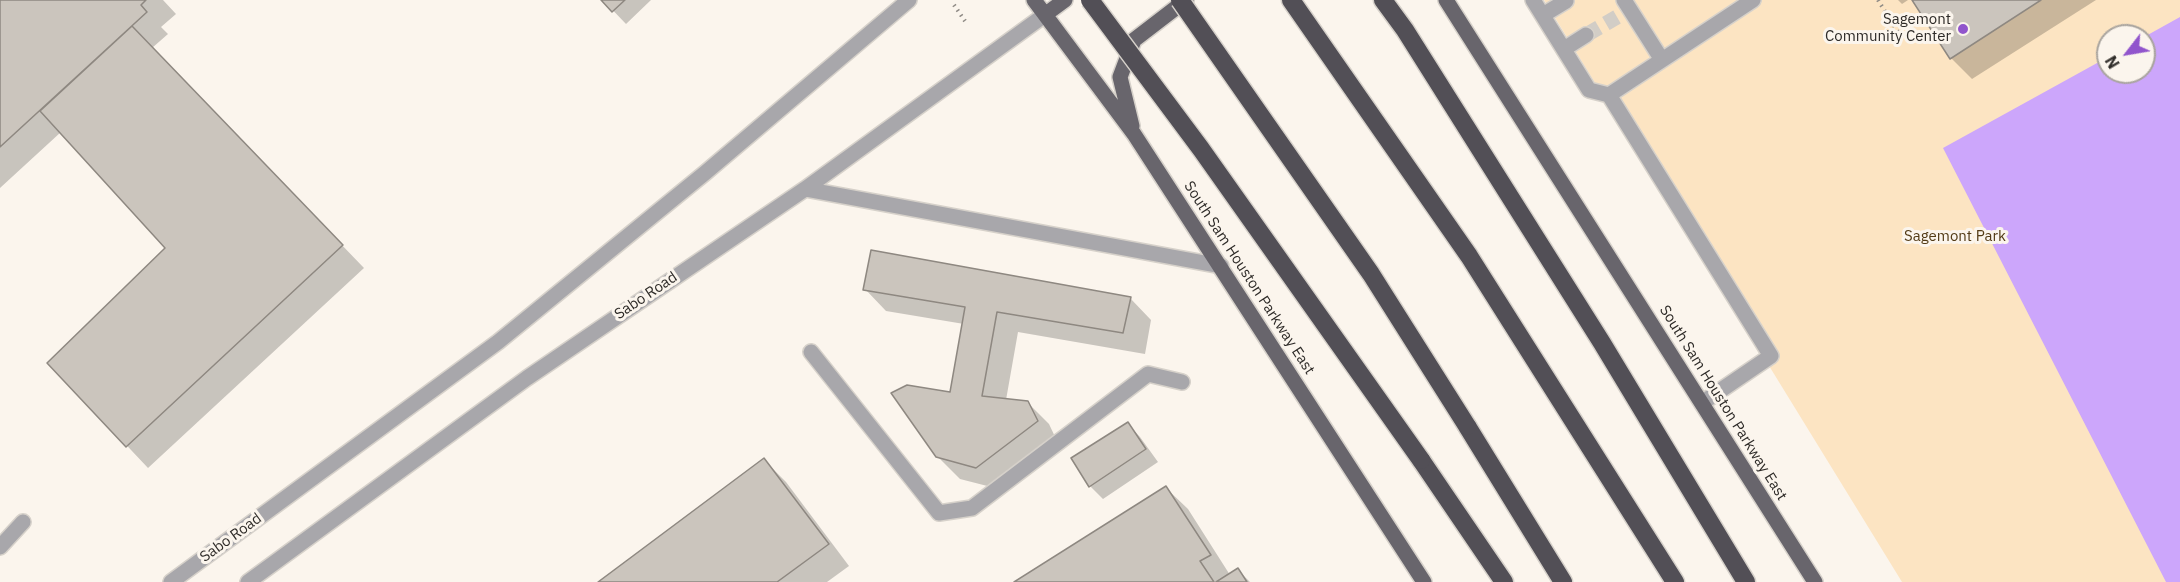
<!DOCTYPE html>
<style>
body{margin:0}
#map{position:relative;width:2180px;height:582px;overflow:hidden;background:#fbf5ed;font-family:"IBM Plex Sans",sans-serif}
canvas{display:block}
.north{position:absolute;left:2096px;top:24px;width:60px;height:60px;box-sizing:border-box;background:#fbf5ed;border:2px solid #a9a49e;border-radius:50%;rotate:239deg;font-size:16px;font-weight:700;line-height:24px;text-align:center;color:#2e2b28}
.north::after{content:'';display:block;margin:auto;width:21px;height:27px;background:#9155cc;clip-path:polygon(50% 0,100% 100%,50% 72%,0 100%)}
</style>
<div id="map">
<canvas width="2180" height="582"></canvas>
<div class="north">N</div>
</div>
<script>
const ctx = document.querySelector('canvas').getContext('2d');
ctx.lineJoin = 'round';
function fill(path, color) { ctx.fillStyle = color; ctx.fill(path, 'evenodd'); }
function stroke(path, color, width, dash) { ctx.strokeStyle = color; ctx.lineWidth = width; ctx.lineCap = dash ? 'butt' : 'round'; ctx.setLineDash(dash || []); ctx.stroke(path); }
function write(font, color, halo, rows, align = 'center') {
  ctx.font = font + ' "IBM Plex Sans",sans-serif'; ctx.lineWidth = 6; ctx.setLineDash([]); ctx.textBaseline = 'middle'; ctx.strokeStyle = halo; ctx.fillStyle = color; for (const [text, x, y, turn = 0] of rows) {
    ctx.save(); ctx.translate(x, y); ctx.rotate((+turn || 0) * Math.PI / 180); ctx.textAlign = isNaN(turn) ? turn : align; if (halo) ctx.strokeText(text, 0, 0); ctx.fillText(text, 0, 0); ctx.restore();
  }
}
const green = new Path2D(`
 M1544,0H2180V582H1902ZM2108,36H2144V72H2108Z`);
const water = new Path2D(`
 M2180,17V582H2166L1943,148L2108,57V72H2144V37Z`);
const shadow = new Path2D(`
 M0,0H163L176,14L161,27L168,34L152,48L364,268L148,468L49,363L167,248L61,132L0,188Z
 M603,0H651L626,24Z
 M1898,0H1908L1902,4Z
 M1914,0H2096L1972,79L1951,58Z
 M865,289L1130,298L1151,320L1145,354L1018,332L1006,400L1027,402L1049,424L1058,443L999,489L960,479L937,456L952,394L964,324L886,311Z
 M1128,424L1140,437L1158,462L1103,499L1090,486Z
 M764,460L786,482L849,566L827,582H601Z
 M1166,488L1188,509L1230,575L1238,570L1250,582H1017Z`);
const building = new Path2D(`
 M0,0H146L141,5L147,12L0,147Z
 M601,0H625L612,12Z
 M1912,0H2041L1950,59Z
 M132,26L343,245L126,447L47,363L165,248L40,111Z
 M871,250L1131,297L1123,333L997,312L982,396L1028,401L1038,421L976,468L936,457L891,393L907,385L950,392L965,307L863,290Z
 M1128,422L1146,449L1089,487L1071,458Z
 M764,458L829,544L777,582H598Z
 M1166,486L1211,555L1200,561L1214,582H1014Z
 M1238,568L1247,582H1216Z`);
const minorTunnel = new Path2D(`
 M1586,35L1617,17`);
const path = new Path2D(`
 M1878,0L1901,37
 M954,5L965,21`);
const minor = new Path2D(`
 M1533,0L1589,90L1609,95L1753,0
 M1624,0L1662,60
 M1543,15L1566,1
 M1564,49L1586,35
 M1609,95L1771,356L1702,403
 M805,189L1221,266
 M811,352L939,513L972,508L1148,374L1182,382
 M0,547L23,522
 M171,582L498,342L705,173L909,0
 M248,582L527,378L805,189L1046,14`);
const major = new Path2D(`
 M1034,0L1134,134L1424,582
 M1446,0L1815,582
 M1046,14L1065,0
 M1132,126L1120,77L1134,40L1186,0`);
const highway = new Path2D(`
 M1291,0L1469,256L1675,582
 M1383,0L1405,30L1602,343L1746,582
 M1467,426L1563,582
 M1421,460L1504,582`);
const highwayBridge = new Path2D(`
 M1090,0L1201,149L1421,460
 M1180,0L1371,274L1467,426`);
const markers = [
 [1963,29,6,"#9155cc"]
];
const poiNames = [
 ["Sagemont",1951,20],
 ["Community Center",1951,37]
];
const parkNames = [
 ["Sagemont Park",1955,237]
];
const streetNames = [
 ["South Sam Houston Parkway East",1249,278,57],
 ["Sabo Road",646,296,-34],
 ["South Sam Houston Parkway East",1723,403,58],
 ["Sabo Road",231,538,-36]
];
fill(green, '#fce4c2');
fill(water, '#cca6fb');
fill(shadow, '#0003');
fill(building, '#cbc5bd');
stroke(building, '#8e8881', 1.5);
stroke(minorTunnel, '#d2cdc6', 15, [15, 8]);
stroke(minor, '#d6d1ca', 18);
stroke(major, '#d6d1ca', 18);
stroke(highway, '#d6d1ca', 21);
stroke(path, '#8e8a85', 4, [1.5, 4.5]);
stroke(minor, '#a8a7ab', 15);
stroke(major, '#68656c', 15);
stroke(highway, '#524f56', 18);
stroke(highwayBridge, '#d6d1ca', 21, []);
stroke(highwayBridge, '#524f56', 18);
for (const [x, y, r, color] of markers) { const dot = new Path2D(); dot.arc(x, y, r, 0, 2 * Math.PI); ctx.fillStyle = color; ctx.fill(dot); stroke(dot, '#fbf5ed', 2); }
write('15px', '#2e2b28', '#fbf5ed', poiNames, 'right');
write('15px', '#533b16', '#fbf5ed', parkNames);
write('15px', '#2e2b28', '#fbf5ed', streetNames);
</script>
